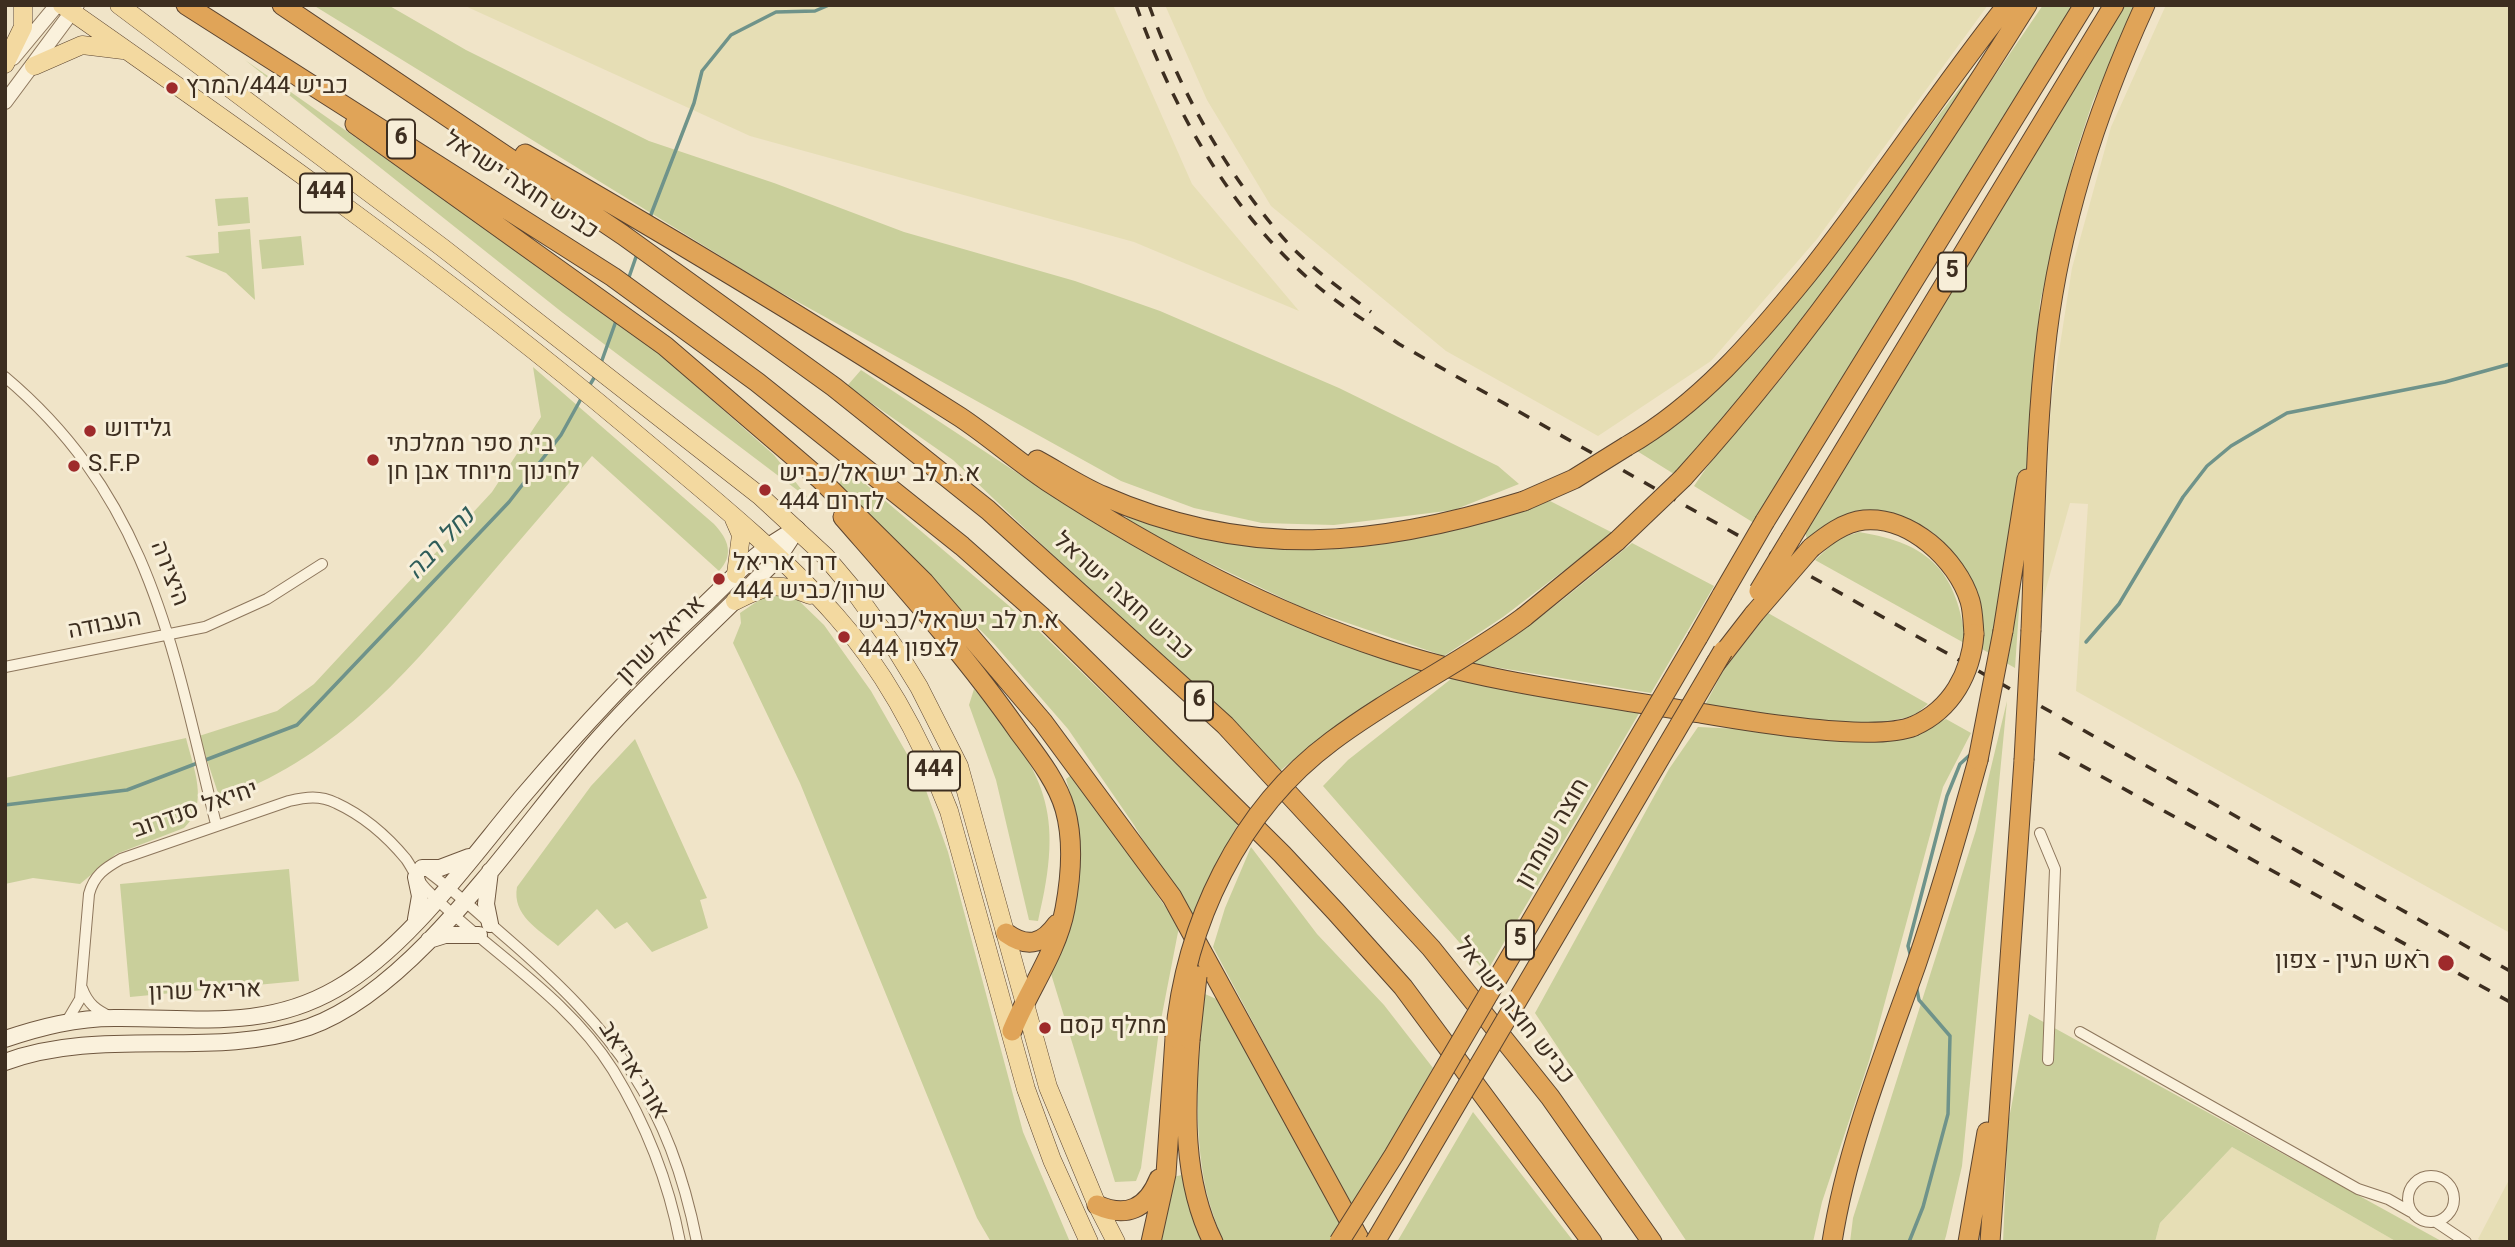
<!DOCTYPE html>
<meta charset="utf-8">
<style>
body{margin:0}
#map{position:relative;width:2515px;height:1247px;overflow:hidden;background:#f0e4c8;font-family:Georgia,serif}
canvas{display:block}
.frame{position:absolute;inset:0;border:7px solid #3d2e20;pointer-events:none}
</style>
<div id="map">
<canvas width="2515" height="1247"></canvas>
<div class="frame"></div>
</div>
<script>
const ctx = document.querySelector('canvas').getContext('2d');
ctx.lineJoin = 'round';
function fill(path, color) { ctx.fillStyle = color; ctx.fill(path, 'evenodd'); }
function stroke(path, color, width, dash) { ctx.strokeStyle = color; ctx.lineWidth = width; ctx.lineCap = dash ? 'butt' : 'round'; ctx.setLineDash(dash || []); ctx.stroke(path); }
function write(font, color, halo, rows, align = 'center') {
  ctx.font = font + ' Georgia,Heebo,serif'; ctx.lineWidth = 6; ctx.setLineDash([]); ctx.textBaseline = 'middle'; ctx.strokeStyle = halo; ctx.fillStyle = color; for (const [text, x, y, turn = 0] of rows) {
    ctx.save(); ctx.translate(x, y); ctx.rotate((+turn || 0) * Math.PI / 180); ctx.textAlign = isNaN(turn) ? turn : align; if (halo) ctx.strokeText(text, 0, 0); ctx.fillText(text, 0, 0); ctx.restore();
  }
}
const farmland = new Path2D(`
 M463,5H1113L1192,184L1299,311L1134,242L750,136Z
 M1165,5H1988L1817,239L1711,361L1598,436L1446,351L1271,206L1207,100Z
 M2166,5H2510V933L2076,691L2088,504L2070,503L2040,610L2051,403L2072,268L2111,127Z
 M2232,1147L2397,1242H2155L2160,1223Z
 M2510,1178V1242H2483L2478,1239Z`);
const green = new Path2D(`
 M313,5H388L466,50L649,141L774,183L904,232L1075,281L1160,311L1339,388L1498,466L1519,484L1454,510L1334,525L1262,523L1194,508L1121,481L771,287Z
 M2043,5H2075L1754,523L1694,486C1723,441 1762,405 1794,362C1880,246 1961,125 2043,5Z
 M2123,5H2137L2093,101L2075,155L2040,302L2015,668L1982,649C1982,637 1984,624 1982,612C1978,581 1940,524 1907,521C1889,519 1828,537 1807,541L1805,530Z
 M245,60L642,338L774,455L809,499L563,313Z
 M1976,67L1851,256L1750,391L1674,474L1637,451L1691,410L1759,348Z
 M248,197L250,223L218,226L215,199Z
 M250,229L255,300L226,273L185,256L219,253L218,232Z
 M301,236L304,265L262,269L259,240Z
 M533,367L714,524C729,540 734,555 719,571L592,456C553,502 513,548 474,594C401,680 330,761 220,799L199,736L277,711L314,684L492,492L541,417Z
 M861,370L1063,503L1164,562L1311,631L1370,655L1423,669L1347,723L1316,741L1280,771L953,460L847,386Z
 M849,470L1041,633L1238,824L1190,919L1134,825L1068,729L995,645L838,485Z
 M1550,501L1613,533L1503,617L1444,656L1301,607L1124,522L1129,513C1165,523 1201,535 1237,543C1338,564 1455,533 1550,501Z
 M1859,532C1931,544 1957,571 1966,644L1815,560L1838,539Z
 M1632,543L1714,586L1651,693L1470,663C1529,631 1580,585 1632,543Z
 M771,592L794,596L824,625L871,691L923,782L948,852L1023,1132L1070,1242H991L977,1218L800,783L733,643L741,623L740,613Z
 M1768,613L1928,704C1923,708 1917,714 1911,716C1858,733 1760,713 1704,707L1723,671Z
 M1456,675L1641,710L1486,973L1323,786L1348,760Z
 M974,689C1046,773 1065,810 1038,921L1029,920L996,780L969,705Z
 M2007,701L1962,1166L1946,1236L1944,1242H1850L1853,1218L1976,830Z
 M1946,719L1971,733L1943,787L1869,1061L1822,1202L1813,1242H1687L1535,1013L1669,769L1698,727L1784,731L1852,740L1902,739Z
 M186,738C193,767 210,804 184,828L116,854L80,884L33,878L5,884V778Z
 M635,739L707,898L700,900L708,928L652,952L627,922L615,929L597,909L558,946C538,929 512,915 517,887L591,786Z
 M1074,773L1179,927L1159,1030L1141,1168L1136,1181L1115,1182L1048,964L1074,806L1066,779Z
 M1251,847L1317,934L1384,1005L1433,1068L1353,1211L1213,947L1225,908Z
 M289,869L299,981L130,997L120,884Z
 M1205,994L1221,1001L1341,1225L1330,1242H1223C1217,1225 1210,1207 1206,1190C1193,1127 1197,1058 1205,994Z
 M2029,1014L2443,1242H2397L2232,1147L2160,1223L2155,1242H2003L2008,1124Z
 M1473,1112L1574,1242H1397Z
 M1186,1174L1201,1242H1160L1173,1177Z`);
const stream = new Path2D(`
 M650,217L694,103L702,71L731,35L776,12L815,11L829,5
 M628,280L637,254
 M601,363L616,321
 M588,388L597,373
 M2086,642L2119,604L2183,497L2207,466L2231,446L2287,413L2445,382L2510,364
 M5,805L127,790L297,725L509,502L561,435L582,397
 M1911,957L1908,946L1947,796L1960,764L1972,753
 M1909,1242L1923,1207L1948,1114L1950,1036L1919,1000L1916,985`);
const minor = new Path2D(`
 M5,377C151,500 173,650 216,824
 M5,667L205,627L267,599L322,564
 M2040,833L2055,869L2048,1060
 M423,868C454,890 481,916 509,940C615,1032 669,1102 697,1242
 M82,988C88,1004 96,1010 111,1017
 M67,1021L80,999L89,894C94,875 105,868 121,859L289,801C306,797 320,795 336,803C362,815 387,836 406,859C413,869 417,880 426,889C487,951 566,995 613,1070C646,1124 668,1179 680,1242
 M2080,1032L2358,1189L2388,1199L2411,1212
 M2408 1199a23 23 0 1 1 46 0a23 23 0 1 1-46 0Z
 M2436,1222L2466,1242`);
const tertiary = new Path2D(`
 M13,58L57,5
 M5,102L77,5`);
const secondary = new Path2D(`
 M422,868H440L469,857
 M490,871L486,904L490,924
 M416,919L420,896L416,877
 M429,940L445,935H479
 M5,1039C41,1027 76,1018 114,1018C194,1017 263,1031 336,989C408,948 470,859 523,796C580,729 638,667 702,607C734,577 755,551 795,530
 M5,1062C103,1026 211,1060 309,1027C419,988 521,825 599,738C655,675 719,618 778,558L797,529`);
const primary = new Path2D(`
 M62,5C255,140 448,276 629,428C700,488 775,547 836,616C887,673 922,741 949,811L1026,1089L1052,1160L1089,1242
 M119,5L443,248L760,496L825,556L852,588L895,648L919,687L959,766L1048,1087L1097,1205L1116,1242
 M5,64L23,27V5
 M34,66L82,45L123,50
 M734,519L741,535L736,574
 M735,601C766,585 776,581 810,595`);
const motorway = new Path2D(`
 M186,5L613,277L757,382L962,546L1041,616L1282,854L1336,912L1403,987L1592,1242
 M282,5L623,235L834,387L988,510L1225,725L1431,948L1550,1097L1652,1242
 M355,124L665,346L820,479L924,582L1043,722L1172,897L1361,1242
 M525,154C673,238 817,326 960,417C990,437 1017,461 1047,481C1151,549 1266,610 1384,649C1486,683 1595,695 1700,713C1747,721 1874,743 1914,726
 M1627,446C1700,404 1755,339 1807,275C1877,187 1937,93 2007,5
 M1037,460C1059,472 1080,486 1103,496C1249,560 1376,547 1524,501
 M1683,478C1815,332 1923,171 2027,5
 M843,517C904,587 966,656 1019,732C1036,755 1057,781 1065,809C1074,841 1071,877 1065,909C1057,952 1028,991 1012,1031
 M1765,521L2084,5
 M1791,538L2114,5
 M1811,548C1826,536 1844,522 1864,520C1910,516 1957,559 1970,601C1973,611 1973,623 1974,634
 M1524,617L1617,541
 M2031,630C2035,532 2035,432 2047,334C2061,221 2098,108 2145,5
 M2003,631L2027,479
 M1698,637L1722,595
 M1716,663L1754,614
 M1006,933C1027,948 1042,945 1057,924
 M1190,1040C1185,1107 1182,1180 1213,1242
 M1097,1205C1126,1218 1147,1209 1159,1179
 M1151,1242L1166,1174L1175,1038
 M1832,1242C1847,1147 1884,1055 1916,965C1939,898 1959,829 1978,760
 M1968,1242L1987,1132
 M1990,1242L2024,760`);
const rail = new Path2D(`
 M1136,5C1172,108 1232,215 1316,285C1342,307 1372,325 1399,344L2510,971
 M1149,5C1178,86 1222,166 1278,232C1304,263 1338,287 1371,312
 M2059,753L2510,1002`);
const motorwayBridge = new Path2D(`
 M1524,501L1574,479L1627,446
 M1617,541L1683,478
 M1759,591L1791,538
 M1722,595L1765,521
 M1754,614L1811,548
 M1914,726C1952,709 1971,673 1974,634
 M1978,760L2003,631
 M2024,760L2031,630
 M1175,1038C1185,924 1239,810 1332,741C1393,695 1463,662 1524,617
 M1190,1040L1197,976
 M1339,1242L1394,1155L1698,637
 M1375,1242L1723,651`);
const markers = [
 [172,88,7,"#9e2a2b"],
 [90,431,7,"#9e2a2b"],
 [373,460,7,"#9e2a2b"],
 [74,466,7,"#9e2a2b"],
 [765,490,7,"#9e2a2b"],
 [719,579,7,"#9e2a2b"],
 [844,637,7,"#9e2a2b"],
 [2446,963,9,"#9e2a2b"],
 [1045,1028,7,"#9e2a2b"]
];
const shields = [
 [401,139,28],
 [326,193,52],
 [1952,272,28],
 [1199,701,28],
 [934,771,52],
 [1520,940,28]
];
const shieldNames = [
 ["6",401,139],
 ["444",326,193],
 ["5",1952,272],
 ["6",1199,701],
 ["444",934,771],
 ["5",1520,940]
];
const poiNames = [
 ["כביש 444/המרץ",186,88],
 ["גלידוש",104,431],
 ["בית ספר ממלכתי",387,446],
 ["לחינוך מיוחד אבן חן",387,474],
 ["S.F.P",88,466],
 ["א.ת לב ישראל/כביש",779,476],
 ["444 לדרום",779,504],
 ["דרך אריאל",733,565],
 ["שרון/כביש 444",733,593],
 ["א.ת לב ישראל/כביש",858,623],
 ["444 לצפון",858,651],
 ["ראש העין - צפון",2430,963,"right"],
 ["מחלף קסם",1059,1028]
];
const streetNames = [
 ["כביש חוצה ישראל",520,187,33],
 ["היצירה",168,574,69],
 ["כביש חוצה ישראל",1122,598,42],
 ["העבודה",105,626,-11],
 ["אריאל שרון",662,641,-45],
 ["יחיאל סנדרוב",196,811,-19],
 ["חוצה שומרון",1554,834,-60],
 ["אריאל שרון",205,993,-2],
 ["כביש חוצה ישראל",1513,1012,52],
 ["אורי אריאב",632,1071,58]
];
const waterNames = [
 ["נחל רבה",442,545,-47]
];
fill(farmland, '#e6deb5');
fill(green, '#c9cf9b');
stroke(stream, '#6f938a', 3.5);
stroke(minor, '#8d765c', 12);
stroke(tertiary, '#8d765c', 16);
stroke(secondary, '#6f573f', 18);
stroke(primary, '#5b4430', 19);
stroke(motorway, '#5b4430', 21);
stroke(minor, '#faf1dc', 10);
stroke(tertiary, '#faf1dc', 14);
stroke(secondary, '#faf1dc', 16);
stroke(primary, '#f3d9a0', 18);
stroke(motorway, '#e0a458', 19);
stroke(rail, '#3d2e20', 3.5, [12, 12]);
stroke(motorwayBridge, '#5b4430', 21, []);
stroke(motorwayBridge, '#e0a458', 19);
for (const [x, y, r, color] of markers) { const dot = new Path2D(); dot.arc(x, y, r, 0, 2 * Math.PI); ctx.fillStyle = color; ctx.fill(dot); stroke(dot, '#f7eed8', 2.5); }
for (const [x, y, w] of shields) { const box = new Path2D(); box.roundRect(x - w / 2, y - 19.5, w, 39, 5); ctx.fillStyle = '#f7eed8'; ctx.fill(box); stroke(box, '#3d2e20', 2); }
write('bold 23px', '#3d2e20', null, shieldNames);
write('24px', '#3d2e20', '#f7eed8', poiNames, 'left');
write('24px', '#3d2e20', '#f7eed8', streetNames);
write('italic 26px', '#2f5d5a', '#f7eed8', waterNames);
</script>
